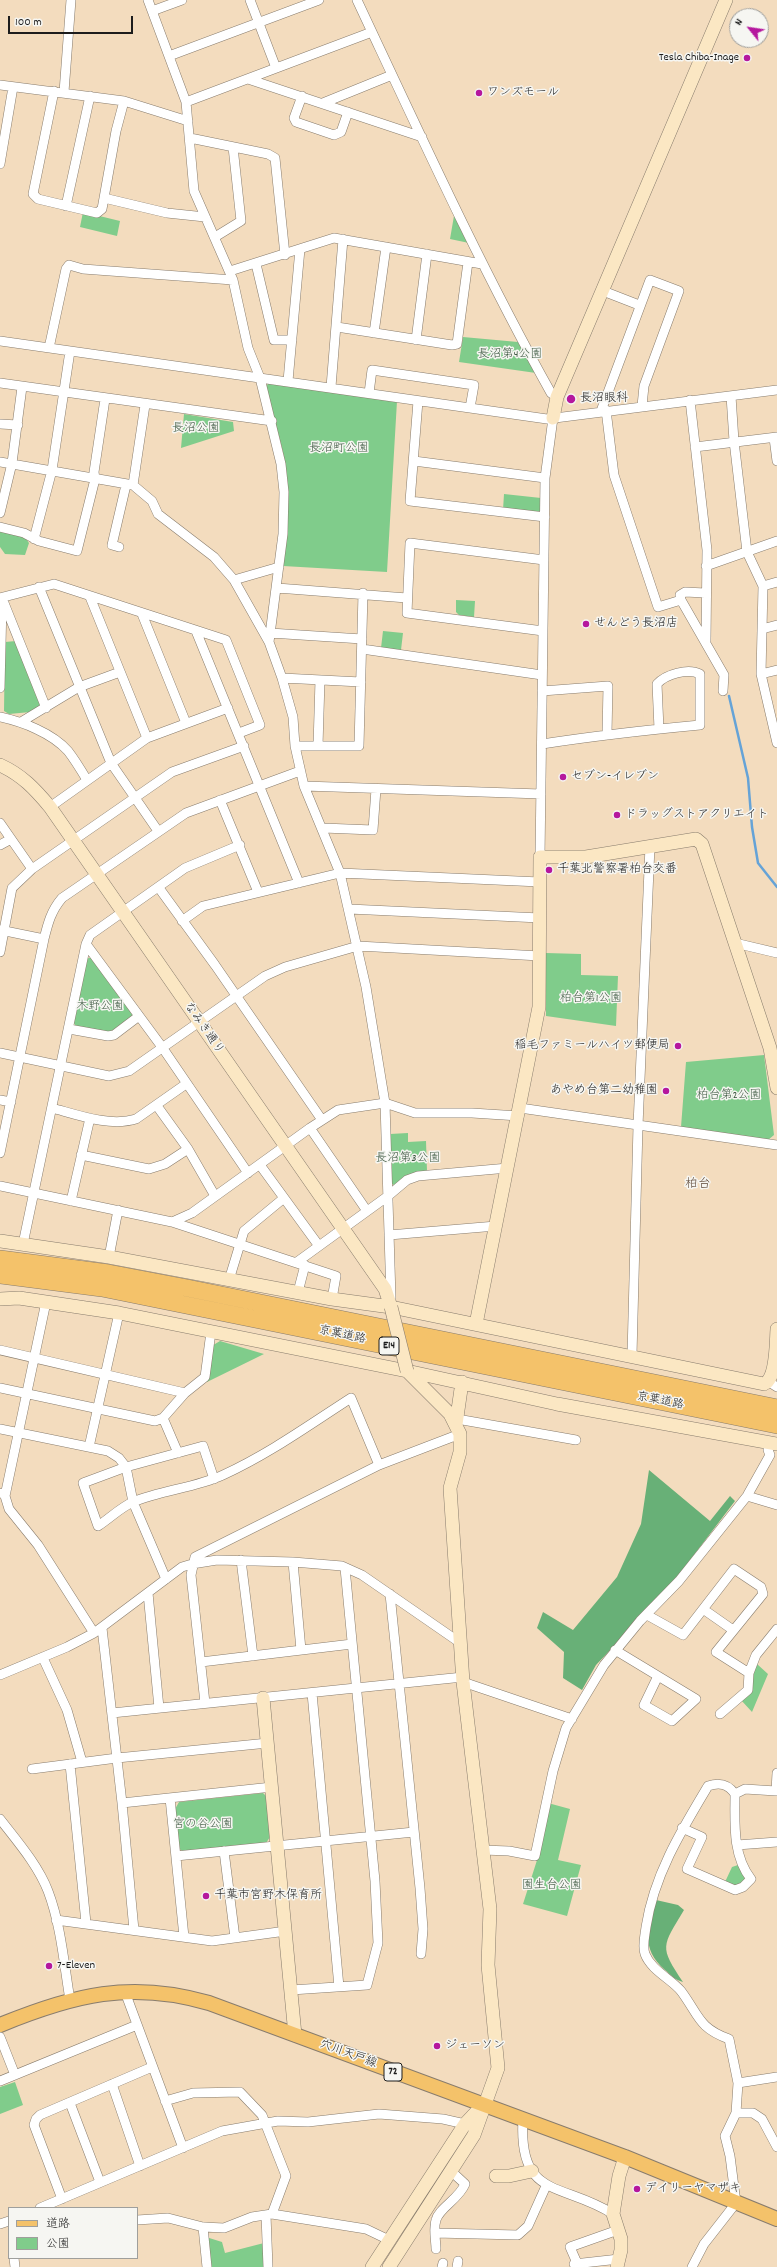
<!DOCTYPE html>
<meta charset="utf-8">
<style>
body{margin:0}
#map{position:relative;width:777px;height:2267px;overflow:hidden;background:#f3dcbe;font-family:Dekko,"Klee One",sans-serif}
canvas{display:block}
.legend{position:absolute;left:8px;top:2207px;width:130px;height:52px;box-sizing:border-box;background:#f6f6f2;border:1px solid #9f9f9c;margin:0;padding:5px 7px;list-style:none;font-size:12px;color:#1c1c1c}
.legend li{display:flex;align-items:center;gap:8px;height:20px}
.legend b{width:20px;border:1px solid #9f9f9c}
.north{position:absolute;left:729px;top:8px;width:40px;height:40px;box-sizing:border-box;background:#f6f6f2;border:1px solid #9f9f9c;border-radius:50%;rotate:300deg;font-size:11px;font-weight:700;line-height:16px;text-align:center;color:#1c1c1c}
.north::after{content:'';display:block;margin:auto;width:14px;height:18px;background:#b5179e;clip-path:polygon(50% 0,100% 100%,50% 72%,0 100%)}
.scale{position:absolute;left:8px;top:16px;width:125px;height:18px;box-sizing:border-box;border:2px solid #1c1c1c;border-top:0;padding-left:5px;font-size:12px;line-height:14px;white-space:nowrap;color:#1c1c1c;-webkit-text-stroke:3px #f6f6f2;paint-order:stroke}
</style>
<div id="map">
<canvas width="777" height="2267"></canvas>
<ul class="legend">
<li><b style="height:5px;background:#f4c26a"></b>道路</li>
<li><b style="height:11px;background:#80cc8b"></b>公園</li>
</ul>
<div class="north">N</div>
<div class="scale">100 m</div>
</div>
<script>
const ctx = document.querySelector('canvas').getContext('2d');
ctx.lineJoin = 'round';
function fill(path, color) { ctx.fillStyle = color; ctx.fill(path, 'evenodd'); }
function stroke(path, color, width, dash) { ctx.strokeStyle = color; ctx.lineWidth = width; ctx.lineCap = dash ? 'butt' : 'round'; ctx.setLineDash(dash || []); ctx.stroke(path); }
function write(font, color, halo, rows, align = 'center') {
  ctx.font = font + ' Dekko,"Klee One",sans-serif'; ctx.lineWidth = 3; ctx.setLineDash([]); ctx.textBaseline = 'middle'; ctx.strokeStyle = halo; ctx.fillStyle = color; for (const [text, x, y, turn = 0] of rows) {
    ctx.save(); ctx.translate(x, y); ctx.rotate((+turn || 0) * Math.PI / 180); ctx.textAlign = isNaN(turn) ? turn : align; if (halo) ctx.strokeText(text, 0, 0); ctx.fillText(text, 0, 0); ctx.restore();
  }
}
const green = new Path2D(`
 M455,210L469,243L450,239Z
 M83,212L120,221L117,236L80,227Z
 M463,337L518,342L536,373L459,362Z
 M269,382L397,401L387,572L283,566L288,499L283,452L266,387Z
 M184,414L233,422L234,431L181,448Z
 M504,494L541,498V512L503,510Z
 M0,530L24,536L29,543L25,555L5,554L0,547Z
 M456,600L475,601L474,617L459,615L456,612Z
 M383,631L403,633L401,650L381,648Z
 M16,641L43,706L41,711L9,714L4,711L5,642Z
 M546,953L581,954V975L618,976L616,1026L546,1016Z
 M93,957L135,1014L111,1034L76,1027L73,1021L85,959Z
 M764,1055L774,1135L768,1140L681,1127L686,1062Z
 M408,1133V1142L426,1141L427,1171L396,1186L392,1184L390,1134Z
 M220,1341L264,1354L207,1382L210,1347Z
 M757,1664L768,1674L752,1712L741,1700Z
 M263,1793L267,1797L270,1837L266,1843L185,1853L178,1848L175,1809L179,1802Z
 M548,1803L570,1809L558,1860L581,1865L567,1916L523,1904L538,1857Z
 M738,1865L745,1879L739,1885L733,1886L725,1882L732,1867Z
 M15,2082L23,2105L0,2114V2087Z
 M206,2237L222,2242L225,2253L264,2243L266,2267H209Z`);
const forest = new Path2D(`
 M649,1470L710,1521L730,1496L735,1501L668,1589L596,1665L582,1690L563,1678L564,1652L537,1628L543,1612L573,1630L617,1577L641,1524Z
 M656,1900L678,1905L684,1910C662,1947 659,1946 683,1982C675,1980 671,1975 665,1970C639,1947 650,1930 656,1900Z`);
const stream = new Path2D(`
 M729,696L748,778L752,827L758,863L777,887`);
const street = new Path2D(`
 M148,0L186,102L194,191L233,280L248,348L260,378L281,464L284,492L283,534L269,642
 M250,0L276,68
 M357,0C419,132 480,266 551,393L557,397
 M152,11L182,0
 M169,56L319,0
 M248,79L422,137
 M0,85L124,101L188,121
 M54,91L33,194L38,199L97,213L102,209L104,198L116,131L124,101
 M64,92L71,0
 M302,96L294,118L296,122L334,135L341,132L348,112
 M186,102L372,32
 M323,103L392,75
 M190,138L268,154L275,158L285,255
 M0,164L13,87
 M104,198L167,213L205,217
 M66,206L90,96
 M215,237L241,221L233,147
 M256,264L274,340H292
 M230,271L334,238L482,264
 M603,291L639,305
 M337,327L452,345L457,344L468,262
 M374,333L386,247
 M416,340L427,254
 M0,341L547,419L777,390
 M49,348L66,269L69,265L83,269L233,280
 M288,381L300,249
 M0,383L272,421
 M331,387L343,239
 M369,393L372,370L474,385L470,408
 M731,396L734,441L747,552L763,586L761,674L777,743
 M690,400L707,550L706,641
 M418,401L410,501L545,517
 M145,405L133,485L152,501L158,514L214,557L234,580L269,642L282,678L293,717L295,746L304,786L340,873L366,987L385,1103L391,1298
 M606,410L614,475L658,607L681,600
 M601,411L650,280L679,291L644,386L642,406
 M0,424L18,425
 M774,438L777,461
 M695,447L777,437
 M414,461L545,478
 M0,462L133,485
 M0,513L12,463L22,387
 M0,527L24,533L39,541L77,551L95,479L94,472L105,399
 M34,539L52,470L70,351
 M119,547L112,545L126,485
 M706,566L777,541
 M234,580L279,567
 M763,586L777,582
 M39,587L111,763L158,831
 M277,588L407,598
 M705,593L685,592L680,595L681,600L724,675L723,691
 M90,597L147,738
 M0,598L54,584L226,640L260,725L239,733
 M2,598L46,708
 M142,614L186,723
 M762,629L777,625
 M196,631L299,883
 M543,631L407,613L410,543L544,560
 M270,633L362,639
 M362,649L542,675
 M761,674L777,670
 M282,678L361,682
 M0,688L2,603
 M542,691L608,686L607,734
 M0,717C23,722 52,733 68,751C75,760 81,770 87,780
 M21,722L79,687L120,672
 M542,744C594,736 647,730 700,725V674C688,668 666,674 657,684L659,729
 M295,746H359L363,593
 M318,746L320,680
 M304,786L541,794
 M220,800L258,892
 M50,807L147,738L228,708
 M0,823L32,869
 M323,828L373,830L376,789
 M0,845L11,839
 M540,857L545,478L553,418
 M159,888L215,965L322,1120
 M349,909L540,918
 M182,921L203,906L340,873L540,882
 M0,930L44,939
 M735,943L777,953
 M86,944L162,1047L248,1173
 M0,952L12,888L32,869L172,772L244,746
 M69,1029L108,1036L114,1035L139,1016
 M0,1053L109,1076L129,1071L265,976L285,967L358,946L540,956
 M0,1100L11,1102
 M157,1106L188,1149L215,1196
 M52,1108C78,1115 110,1127 136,1119L186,1084
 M520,1108L777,1145
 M310,1128L367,1211
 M0,1153L44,939C48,923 51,911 62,898L186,813L300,771
 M81,1155L149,1169L165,1164L188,1149
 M260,1165L319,1246
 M0,1186L172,1222L336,1276L332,1299
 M71,1201L90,1118
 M172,1222L192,1213L310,1128L338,1110L385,1103L415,1113H472L519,1116
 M389,1235L496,1226
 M23,1244L86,944L90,935L185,868L240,845
 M109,1257L118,1210
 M297,1262L388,1196L407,1180L418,1176L508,1168
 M229,1280L244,1231L284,1198
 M298,1292L305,1265
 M0,1350L185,1393
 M632,1355L638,1126L650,846
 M769,1382L777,1387
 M0,1388L155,1421L163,1418L185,1393L205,1377L211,1332
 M163,1418L178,1453
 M457,1419L576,1440
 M0,1429L108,1451L119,1458L126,1467L133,1502L166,1579
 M89,1447L119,1313
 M214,1479L203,1446L126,1467L83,1483L98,1526C109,1519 121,1507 133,1502C162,1490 195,1488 223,1475C269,1454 309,1425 351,1398L379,1465
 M2,1493L5,1496L9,1509L38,1545L94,1633
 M5,1496L46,1302
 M747,1496L777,1505
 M241,1560L253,1656
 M293,1562L301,1650
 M148,1593L159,1708
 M390,1594L420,1888L423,1929L421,1954
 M703,1609L733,1630
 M647,1615L683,1635L734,1569L761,1587L763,1594L716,1652L749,1673L748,1690L720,1714
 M102,1628L122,1803L134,1930
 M615,1650L696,1699L672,1721L644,1705L658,1676
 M43,1658L67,1710L82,1762
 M201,1662L352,1644
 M749,1673L756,1655L777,1629
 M0,1675L67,1647L94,1633L182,1567L192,1564L217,1560L293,1562L342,1566L362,1575L459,1642
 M463,1682L572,1719
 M312,1693L339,1987
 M205,1703L191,1575L195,1557L379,1465L460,1434
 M112,1713L463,1677
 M70,1764L86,1923
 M32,1769L117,1758L268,1743
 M170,1798L184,1937
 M122,1803L272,1787
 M0,1819C17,1841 38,1865 48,1891C61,1925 64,1964 70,2000
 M682,1828L702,1837L687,1869L735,1890L743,1887L751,1879C732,1855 735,1822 735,1794L745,1789L776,1791L777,1773
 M737,1845L777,1842
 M483,1850L509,1851L535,1856L553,1771L566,1728L604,1665L640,1621L679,1581L747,1496L770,1455L768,1450L770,1442
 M224,1851L235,1938
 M176,1856L414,1832
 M56,1920L212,1941L286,1931
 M291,1990L367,1985L378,1943L375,1881L345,1568
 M125,1992L183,2148
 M0,2037L15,2075
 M0,2081L137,2025
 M738,2083L777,2077
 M112,2084L140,2166
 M165,2101L193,2093L240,2092L262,2115L286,2176L272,2214
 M70,2103L100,2182
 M736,2113H753L762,2119L777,2147
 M523,2119C518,2200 563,2182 613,2214
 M62,2199L34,2125L36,2119L40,2115L152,2067
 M40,2208L222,2131L278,2121L308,2122L379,2114L443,2119L465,2124
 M266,2215L268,2267
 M137,2220L168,2218L203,2227L224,2228L252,2217L272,2214L366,2229L389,2240
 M0,2224L9,2221
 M203,2227L207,2267
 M435,2233L518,2235L528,2226L546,2186
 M436,2249C436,2240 433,2229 436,2220C439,2208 459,2199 465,2184L451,2171
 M14,2258L15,2267
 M577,2263L570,2247L618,2230
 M574,2264L619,2259
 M442,2267L443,2263
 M457,2267L458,2261
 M692,2267L704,2244L736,2203L730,2156L725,2136L736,2113L738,2083L729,2039C698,2028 699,2015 681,1991C671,1979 651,1970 645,1954C642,1946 645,1936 646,1927C654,1875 681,1831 708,1786C720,1782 728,1784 735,1794`);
const secondary = new Path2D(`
 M553,418L557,397L726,0
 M0,765C22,775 35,789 50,807L385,1289L391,1307
 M0,1241L109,1257L332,1299L391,1307L764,1384C777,1378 776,1343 777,1329
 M0,1299L19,1298L119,1313L407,1371L557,1404L777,1444
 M476,1324L539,1007L540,857H586L696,839L702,844L770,1048L777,1088
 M456,1424L462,1382
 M263,1698L295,2035
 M496,2176H509L532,2171
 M372,2267L465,2124L481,2107
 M389,2267L474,2135L498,2068L488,1965L490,1909L463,1682L450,1488L460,1452V1434L450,1414L407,1371
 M617,2267L621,2250V2239L613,2214L619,2176L625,2157`);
const primary = new Path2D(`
 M0,2025C73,1995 131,1980 209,2003L625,2157L777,2219`);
const highway = new Path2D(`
 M0,1259L108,1273L187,1288L777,1408
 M0,1275L102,1288L777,1425`);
const secondaryBridge = new Path2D(`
 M391,1307L407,1371`);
const markers = [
 [747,58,4,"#b5179e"],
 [479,93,4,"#b5179e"],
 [571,399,5,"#b5179e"],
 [586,624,4,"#b5179e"],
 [563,777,4,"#b5179e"],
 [617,815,4,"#b5179e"],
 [549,870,4,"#b5179e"],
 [678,1046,4,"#b5179e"],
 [666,1091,4,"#b5179e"],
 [206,1896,4,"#b5179e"],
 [49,1966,4,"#b5179e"],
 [437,2046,4,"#b5179e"],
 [637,2189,4,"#b5179e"]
];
const shields = [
 [389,1346,20],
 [393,2072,18]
];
const shieldNames = [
 ["E14",389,1346],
 ["72",393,2072]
];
const poiNames = [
 ["Tesla Chiba-Inage",739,58,"right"],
 ["ワンズモール",487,93],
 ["長沼眼科",580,399],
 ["せんどう長沼店",594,624],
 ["セブン-イレブン",571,777],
 ["ドラッグストアクリエイト",625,815],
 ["千葉北警察署柏台交番",557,870],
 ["稲毛ファミールハイツ郵便局",670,1046,"right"],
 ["あやめ台第二幼稚園",658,1091,"right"],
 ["千葉市宮野木保育所",214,1896],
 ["7-Eleven",57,1966],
 ["ジェーソン",445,2046],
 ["デイリーヤマザキ",645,2189]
];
const parkNames = [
 ["長沼第4公園",510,355],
 ["長沼公園",196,429],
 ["長沼町公園",339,449],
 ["柏台第1公園",591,999],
 ["木野公園",100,1007],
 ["柏台第2公園",729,1096],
 ["長沼第3公園",408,1159],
 ["宮の谷公園",203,1825],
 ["園生台公園",552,1886]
];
const streetNames = [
 ["なみき通り",203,1029,55],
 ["京葉道路",342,1336,12],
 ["京葉道路",660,1402,11],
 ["穴川天戸線",348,2055,20]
];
const neighbourhoodNames = [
 ["柏台",698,1185]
];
fill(green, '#80cc8b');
fill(forest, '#68b077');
stroke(stream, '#65a3d7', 2.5);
stroke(street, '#887c6d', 10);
stroke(secondary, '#887c6d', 14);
stroke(primary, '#887c6d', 16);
stroke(highway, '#887c6d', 18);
stroke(street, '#fff', 9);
stroke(secondary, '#fbe7c3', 13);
stroke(primary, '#f4c26a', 14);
stroke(highway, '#f4c26a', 17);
stroke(secondaryBridge, '#887c6d', 14, []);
stroke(secondaryBridge, '#fbe7c3', 13);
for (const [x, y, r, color] of markers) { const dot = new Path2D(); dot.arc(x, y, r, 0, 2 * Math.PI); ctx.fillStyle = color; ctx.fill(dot); stroke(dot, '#f6f6f2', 1.5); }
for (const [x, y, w] of shields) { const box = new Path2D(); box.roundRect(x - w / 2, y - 9, w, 18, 3); ctx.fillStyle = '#f6f6f2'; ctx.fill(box); stroke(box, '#1c1c1c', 1); }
write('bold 11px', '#1c1c1c', null, shieldNames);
write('12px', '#1c1c1c', '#f6f6f2', poiNames, 'left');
write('12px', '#3f5a43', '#f6f6f2', parkNames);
write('12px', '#1c1c1c', '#f6f6f2', streetNames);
write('13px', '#5f4938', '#f6f6f2', neighbourhoodNames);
</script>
